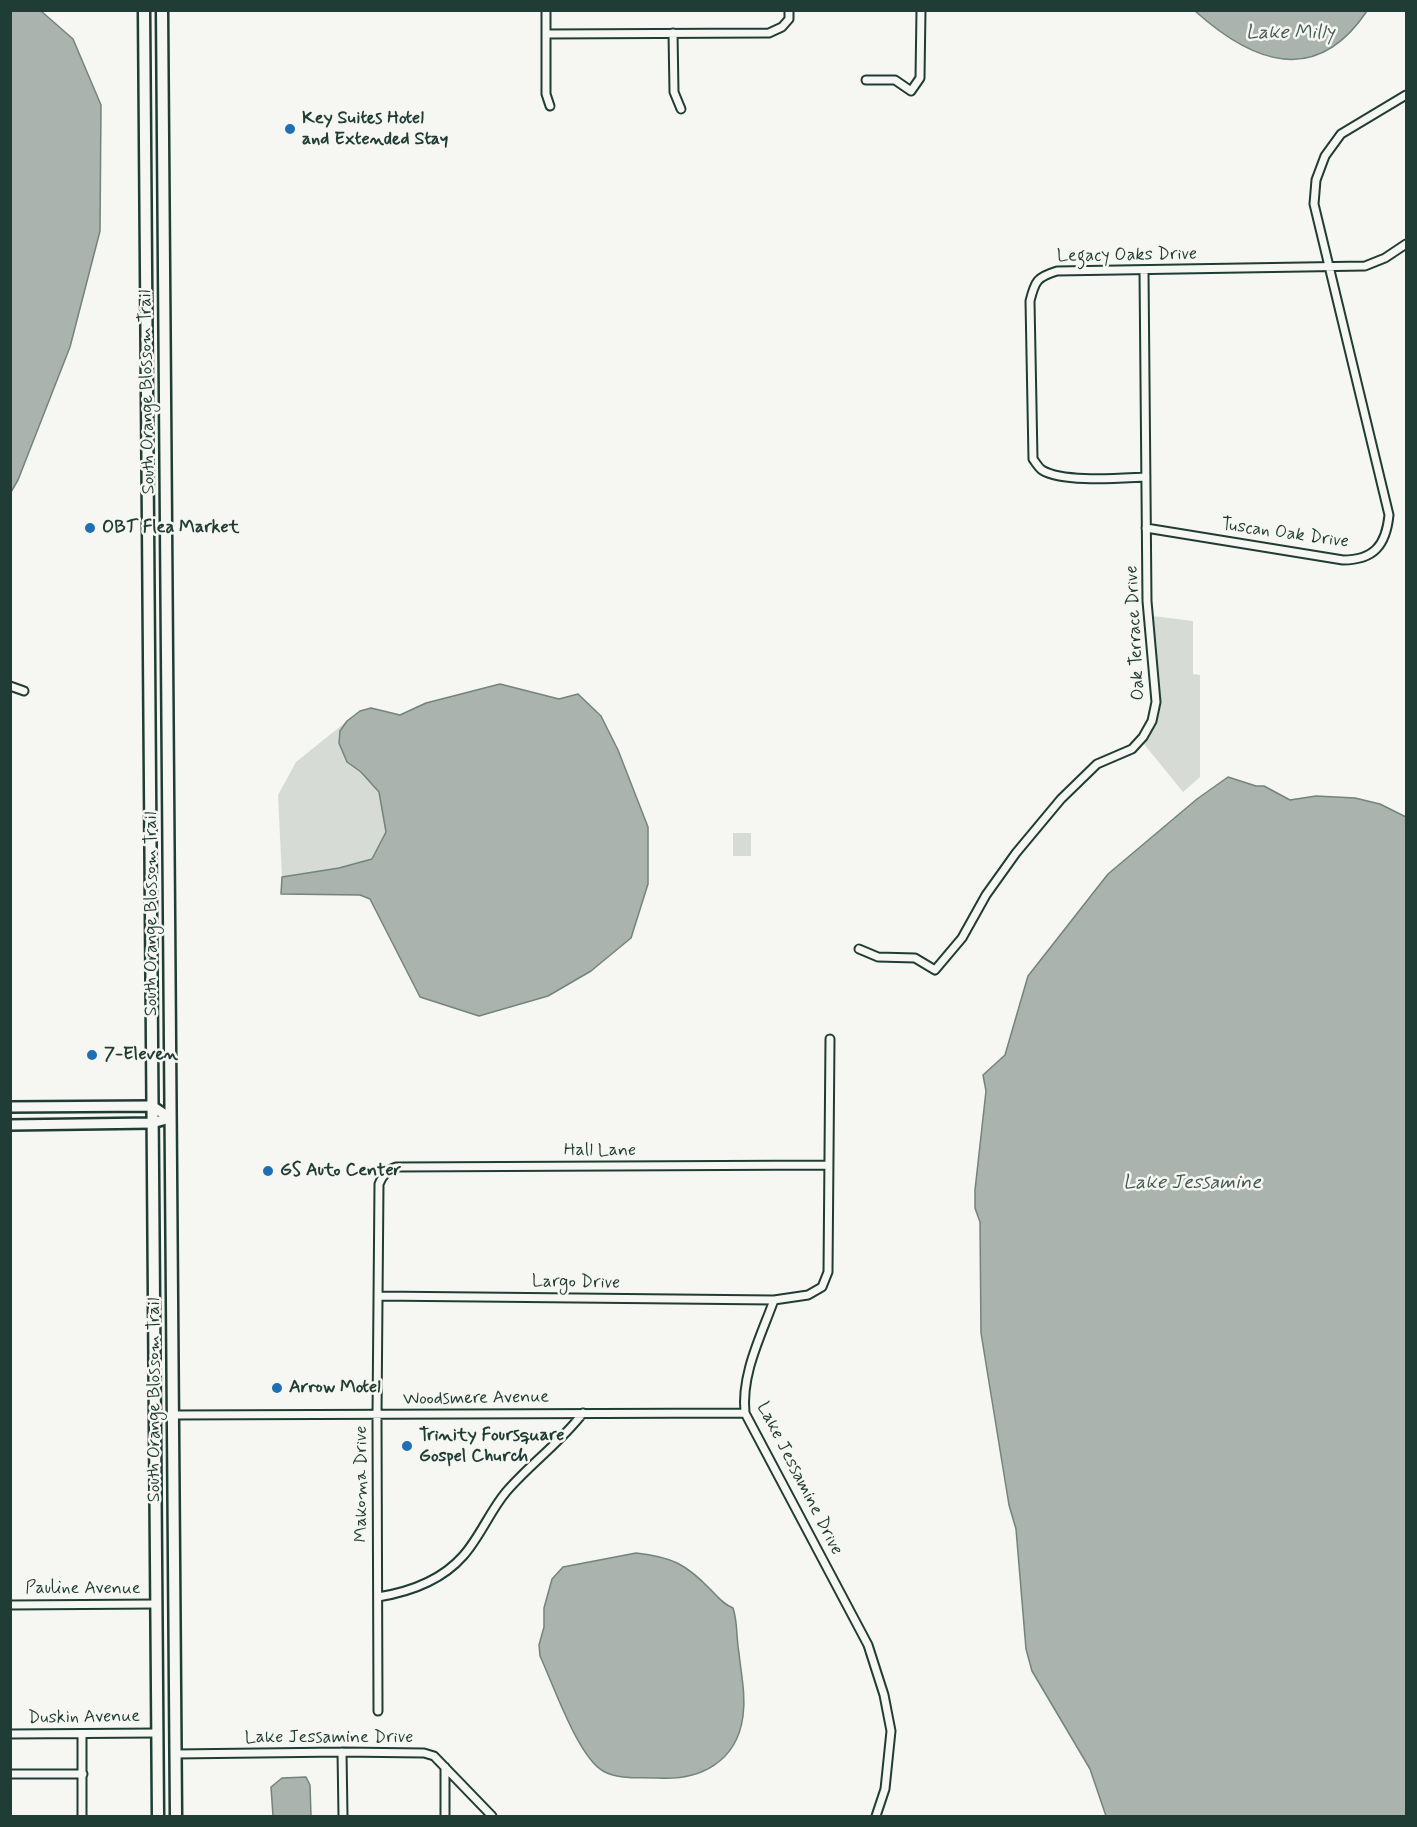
<!DOCTYPE html>
<style>
body{margin:0}
#map{position:relative;width:1417px;height:1827px;overflow:hidden;background:#f6f6f2;font-family:Mynerve,sans-serif}
canvas{display:block}
.frame{position:absolute;inset:0;border:12px solid #1f3d34;pointer-events:none}
</style>
<div id="map">
<canvas width="1417" height="1827"></canvas>
<div class="frame"></div>
</div>
<script>
const ctx = document.querySelector('canvas').getContext('2d');
ctx.lineJoin = 'round';
function fill(path, color) { ctx.fillStyle = color; ctx.fill(path, 'evenodd'); }
function stroke(path, color, width, dash) { ctx.strokeStyle = color; ctx.lineWidth = width; ctx.lineCap = dash ? 'butt' : 'round'; ctx.setLineDash(dash || []); ctx.stroke(path); }
function write(font, color, halo, rows, align = 'center') {
  ctx.font = font + ' Mynerve,sans-serif'; ctx.lineWidth = 5; ctx.setLineDash([]); ctx.textBaseline = 'middle'; ctx.strokeStyle = halo; ctx.fillStyle = color; for (const [text, x, y, turn = 0] of rows) {
    ctx.save(); ctx.translate(x, y); ctx.rotate((+turn || 0) * Math.PI / 180); ctx.textAlign = isNaN(turn) ? turn : align; if (halo) ctx.strokeText(text, 0, 0); ctx.fillText(text, 0, 0); ctx.restore();
  }
}
const green = new Path2D(`
 M1153,616L1193,621V674L1200,675V777L1183,792L1144,744L1156,725L1160,709Z
 M347,721L340,731L347,762L361,772L379,792L386,832L373,859L339,868L282,877L278,795L296,762Z
 M733,833H751V856H733Z`);
const water = new Path2D(`
 M11,10L41,11L73,39L101,105L100,231L70,347L18,480L11,492Z
 M1195,11H1367C1316,87 1253,63 1195,11Z
 M500,684L559,699L578,694L601,716L618,750L648,827V884L631,938L591,971L548,996L479,1016L420,997L370,899L360,895L281,894L282,877L339,868L372,859L386,832L379,792L361,772L347,762L339,743L340,731L347,721L360,711L371,708L400,715L426,703Z
 M1228,777L1256,786H1264L1290,800L1316,796L1355,798L1380,804L1406,817V1816H1106L1090,1769L1032,1671L1026,1649L1016,1529L1009,1505L981,1333L980,1222L975,1208V1190L986,1091L983,1075L1005,1055L1028,976L1108,874L1197,799Z
 M636,1553C672,1557 686,1564 711,1590C719,1598 723,1604 733,1608C738,1623 736,1637 739,1653C741,1674 746,1695 743,1716C737,1762 700,1781 657,1778C640,1777 619,1780 603,1771C578,1757 553,1684 540,1656L539,1645L544,1627V1608L552,1579L563,1567Z
 M306,1777L310,1785L311,1816H273L271,1787L282,1778Z`);
const minor = new Path2D(`
 M546,10V94L550,106
 M673,33L674,92L681,109
 M546,34L769,33L782,27L789,19V10
 M866,80H895L911,91L920,78L921,10
 M1146,477C1121,478 1063,483 1042,470C1039,468 1036,463 1033,459L1030,301C1035,281 1037,277 1057,271L1365,266L1385,258L1406,244
 M1146,528L1343,560C1374,560 1386,545 1389,515L1314,204L1316,180L1325,156L1341,134L1406,95
 M10,686L24,691
 M859,949L878,957L915,958L935,970L962,938L986,895L1016,853L1061,799L1097,764L1132,749L1143,737L1152,721L1156,702L1147,601L1144,270
 M378,1296L774,1300L808,1295L822,1287L828,1272L830,1039
 M774,1300C761,1336 741,1374 745,1413L868,1645L884,1695L891,1731L885,1789L876,1816
 M172,1415L745,1413
 M378,1597C409,1592 441,1581 463,1556C480,1537 490,1511 506,1492C530,1464 561,1442 583,1413
 M10,1605L156,1604
 M378,1711L377,1415L379,1184C383,1175 387,1170 396,1167L829,1165
 M10,1734L157,1733
 M342,1752L343,1816
 M175,1754L342,1752L424,1753L434,1756L492,1816
 M445,1767V1816
 M10,1774H83
 M82,1816V1734`);
const secondary = new Path2D(`
 M10,1107L152,1106L170,1118
 M10,1125L152,1123L170,1118`);
const primary = new Path2D(`
 M144,10L158,1816
 M162,10L176,1816`);
const markers = [
 [290,129,6,"#1f6fb2"],
 [90,528,6,"#1f6fb2"],
 [92,1055,6,"#1f6fb2"],
 [268,1171,6,"#1f6fb2"],
 [277,1388,6,"#1f6fb2"],
 [407,1446,6,"#1f6fb2"]
];
const poiNames = [
 ["Key Suites Hotel",302,119],
 ["and Extended Stay",302,140],
 ["OBT Flea Market",102,528],
 ["7-Eleven",104,1055],
 ["GS Auto Center",280,1171],
 ["Arrow Motel",289,1388],
 ["Trinity Foursquare",419,1436],
 ["Gospel Church",419,1457]
];
const streetNames = [
 ["Legacy Oaks Drive",1127,256,-1],
 ["South Orange Blossom Trail",148,392,-91],
 ["Tuscan Oak Drive",1285,534,8],
 ["Oak Terrace Drive",1136,633,-93],
 ["South Orange Blossom Trail",152,914,-90],
 ["Hall Lane",600,1151],
 ["Largo Drive",576,1283,1],
 ["Woodsmere Avenue",476,1399,-1],
 ["South Orange Blossom Trail",155,1400,-90],
 ["Lake Jessamine Drive",799,1479,63],
 ["Makoma Drive",362,1484,-90],
 ["Pauline Avenue",83,1589],
 ["Duskin Avenue",84,1718,-1],
 ["Lake Jessamine Drive",329,1738]
];
const waterNames = [
 ["Lake Milly",1290,34],
 ["Lake Jessamine",1192,1184]
];
fill(green, '#d6dbd6');
fill(water, '#aab3ae');
stroke(water, '#72847d', 1.5);
stroke(minor, '#1f3d34', 11);
stroke(secondary, '#1f3d34', 14);
stroke(primary, '#1f3d34', 15);
stroke(minor, '#f6f6f2', 7);
stroke(secondary, '#f6f6f2', 9);
stroke(primary, '#f6f6f2', 10);
for (const [x, y, r, color] of markers) { const dot = new Path2D(); dot.arc(x, y, r, 0, 2 * Math.PI); ctx.fillStyle = color; ctx.fill(dot); stroke(dot, '#f6f6f2', 2); }
write('bold 18px', '#1f3d34', '#f6f6f2', poiNames, 'left');
write('18px', '#1f3d34', '#f6f6f2', streetNames);
write('italic 20px', '#425a52', '#f6f6f2', waterNames);
</script>
